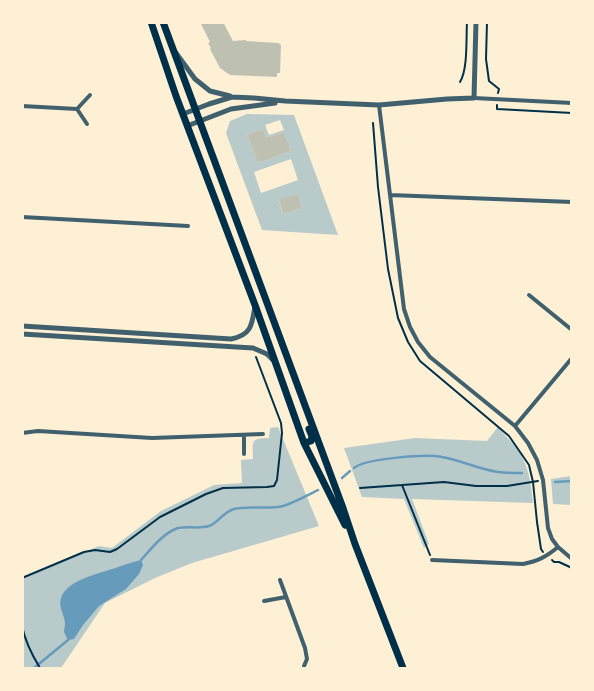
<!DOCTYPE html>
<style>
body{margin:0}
#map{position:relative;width:594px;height:691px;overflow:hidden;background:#fdf0d5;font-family:Georgia,serif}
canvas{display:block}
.frame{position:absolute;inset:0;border:24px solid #fdf0d5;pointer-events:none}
</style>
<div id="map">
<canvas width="594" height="691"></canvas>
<div class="frame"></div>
</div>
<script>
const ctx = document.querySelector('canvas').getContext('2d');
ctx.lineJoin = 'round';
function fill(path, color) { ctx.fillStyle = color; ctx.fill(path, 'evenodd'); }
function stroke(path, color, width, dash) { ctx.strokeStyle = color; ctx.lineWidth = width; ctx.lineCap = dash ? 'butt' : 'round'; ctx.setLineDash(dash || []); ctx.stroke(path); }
const green = new Path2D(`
 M247,114L294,115L338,235L262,230L226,133L230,121ZM280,120L284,130L269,135L265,125ZM263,129L266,138L284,132L291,151L258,163L247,134ZM291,159L298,180L261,193L254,172ZM298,194L302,208L283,214L279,201Z
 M278,427L319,526L192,563L155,578L105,603L61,668H23L22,579L99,546L112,548L161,511L214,485L242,483L241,460L253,459C253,442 249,438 269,438L270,428Z
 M498,427C504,435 511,441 517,449C529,465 531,484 533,503L412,499L429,544L424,548L404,499L362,497L344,448L415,438L487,441Z
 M571,476V505L553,504L551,479Z`);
const water = new Path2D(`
 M141,560L143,565L139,574L126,589L99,606L83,625L74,639L68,640L64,632C64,632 65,625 65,624C65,615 58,608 61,598C67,579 102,573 118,567C126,564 133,562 141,560Z`);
const stream = new Path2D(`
 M354,468C366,458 427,454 442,457C461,460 480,470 499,472C506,473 515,473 522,473
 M342,478L350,471
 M555,482L572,481
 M141,560C151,549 163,533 178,528C188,526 199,529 209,526C217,524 223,512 234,509C250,505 267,510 283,506C293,503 308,495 318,490
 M34,668L68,640`);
const building = new Path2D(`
 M200,22H223L233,41L246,40V41L278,43L281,45L280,73H277V77L230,75L220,68L210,49L211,48L208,43L210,42Z
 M263,129L266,138L284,132L291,151L258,163L247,134Z
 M298,194L302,208L283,214L279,200Z`);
const path = new Path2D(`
 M487,22L486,59L489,81L499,89L498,93
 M460,82C468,69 466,39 467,22
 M497,105V109L572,113
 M373,123L378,187L388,269L398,318L408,342L420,361L509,436L529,465L533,482L537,522L541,549L543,552
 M402,485L430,555
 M360,488L444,482L476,486H507L538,481
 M552,560L554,562H559L572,568
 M22,578L84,552L95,550L110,552L117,549L160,517L206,494L223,488L267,487L274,486L277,480L282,433L281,423L256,357
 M22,626C25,641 32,655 40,668`);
const minor = new Path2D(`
 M474,98L572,103
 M379,105L404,309L410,327L418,342L430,357L515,426L528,443L537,460L543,480L548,528L552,539L558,547L572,559
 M22,106L77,109
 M87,124L77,109L90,95
 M390,195L572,202
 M22,217L188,226
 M529,295L572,330
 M515,426L572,358
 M22,433L38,431L152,438L263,434
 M244,454V435
 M432,560L523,564C538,561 546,557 558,547
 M280,580L305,648L307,659L304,666
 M264,601L286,597`);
const tertiary = new Path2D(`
 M176,53L195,79L210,91L230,96
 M183,114L209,104L232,97L254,98L285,101L379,105L447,99L474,98L476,22
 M187,126L231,109L275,103
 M22,326L231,339C252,335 252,324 255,306
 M22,334L253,348L267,354L274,361`);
const trunk = new Path2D(`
 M151,22L176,96L255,305L304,443L345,525
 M163,22L343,508L355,544L403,668
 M304,443L311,441L312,436L309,429`);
fill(green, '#b9caca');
fill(water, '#669bbc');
stroke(stream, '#669bbc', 2.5);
fill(building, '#bec0b2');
stroke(path, '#003049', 2);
stroke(minor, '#3f606c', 4);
stroke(tertiary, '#3f606c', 5);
stroke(trunk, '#003049', 7);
</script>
